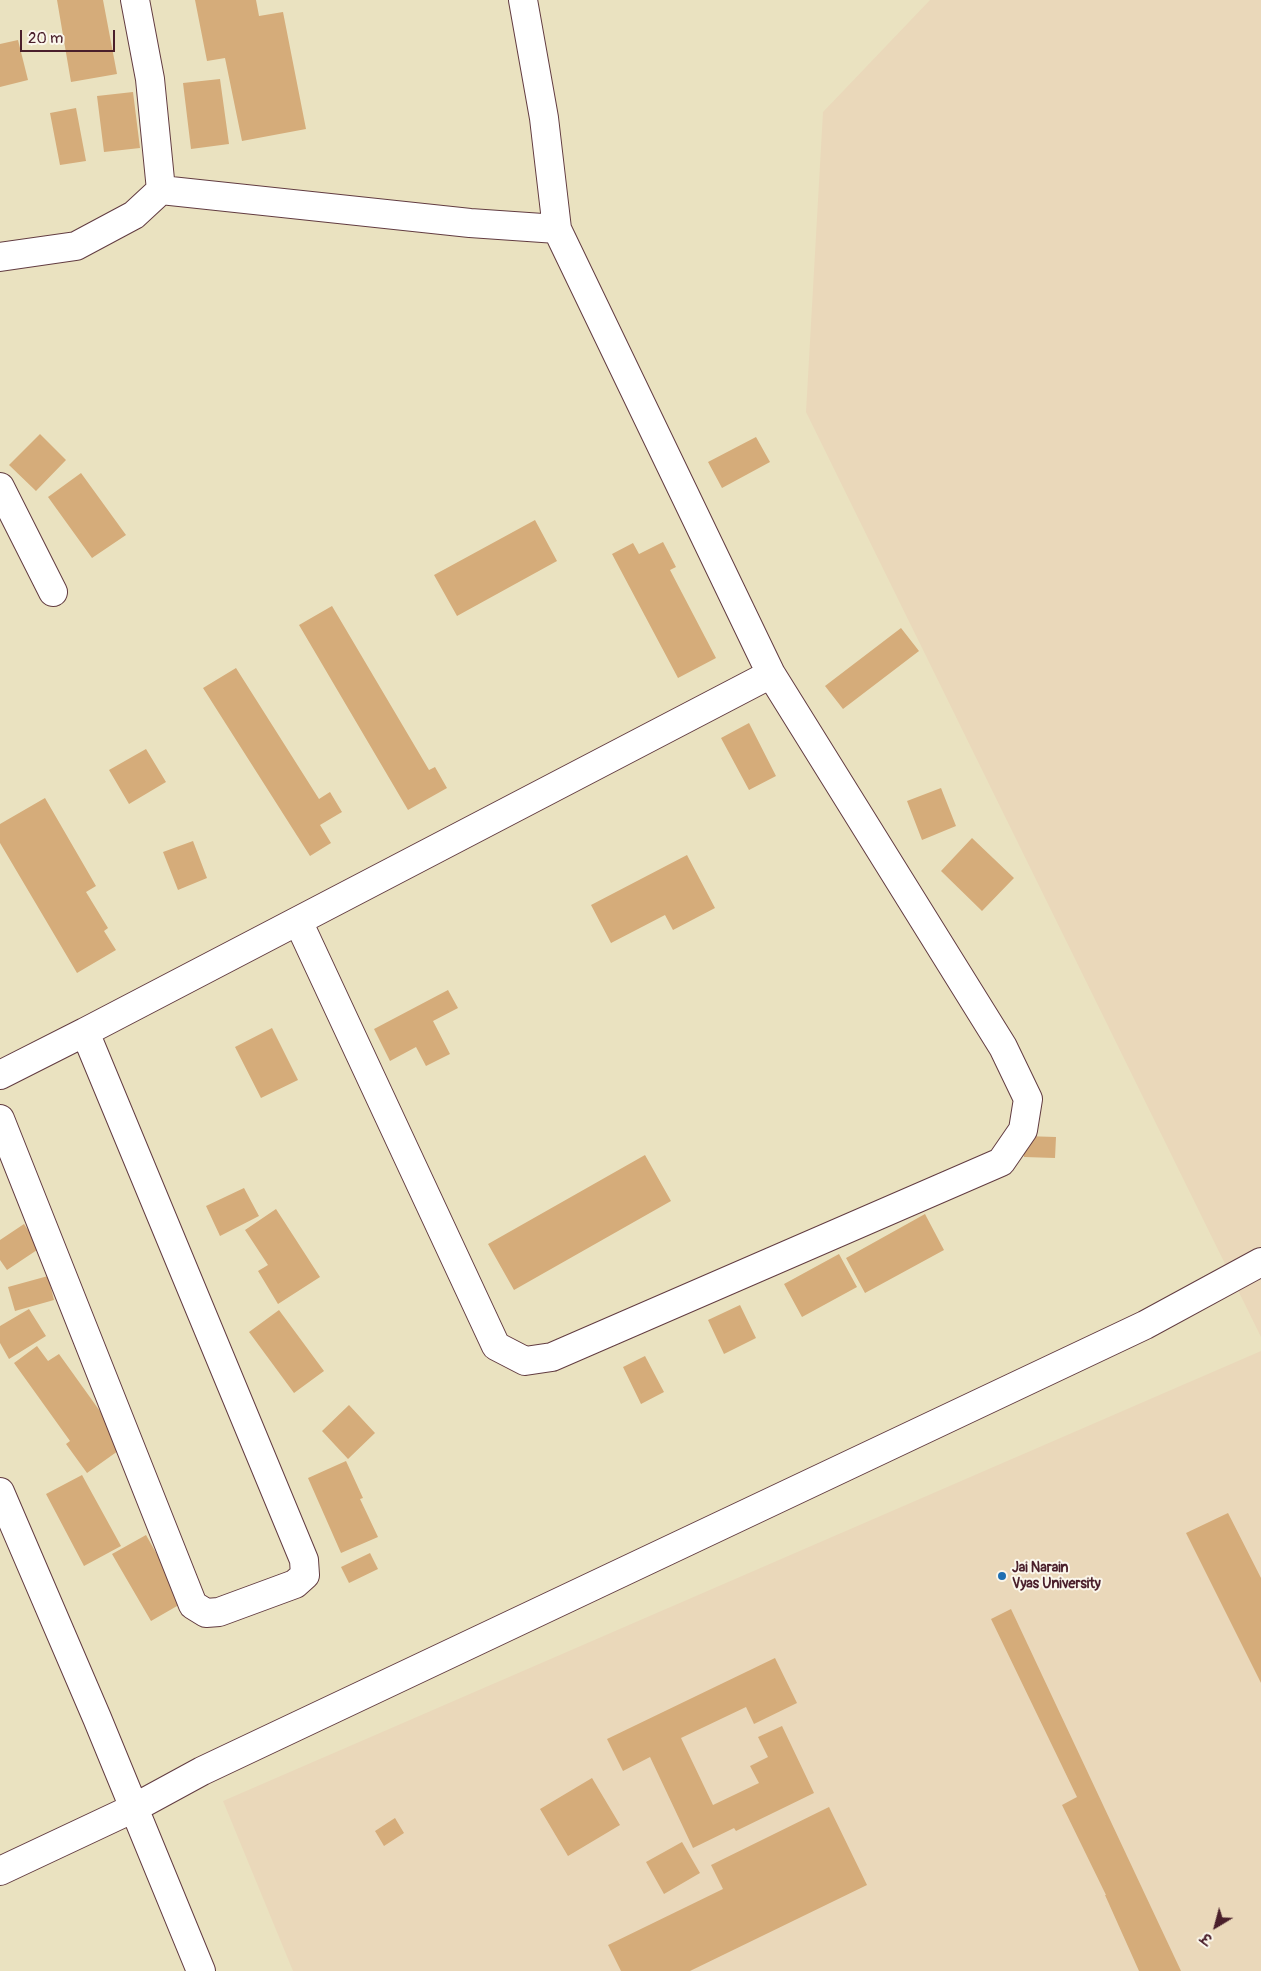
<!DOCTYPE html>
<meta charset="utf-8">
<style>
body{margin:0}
#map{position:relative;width:1261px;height:1971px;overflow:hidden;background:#eae2c0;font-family:Pangolin,"Playpen Sans Deva",sans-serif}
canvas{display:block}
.north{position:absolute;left:1191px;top:1901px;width:50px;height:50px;-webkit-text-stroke:4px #fbf7ec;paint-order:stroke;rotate:217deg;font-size:14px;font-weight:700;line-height:20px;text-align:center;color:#4a1f2b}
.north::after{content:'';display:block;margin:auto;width:18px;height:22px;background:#4a1f2b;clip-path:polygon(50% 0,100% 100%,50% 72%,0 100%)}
.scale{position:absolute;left:20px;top:30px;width:95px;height:22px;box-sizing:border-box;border:2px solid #4a1f2b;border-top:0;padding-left:6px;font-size:15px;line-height:18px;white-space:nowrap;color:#4a1f2b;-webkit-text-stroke:4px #fbf7ec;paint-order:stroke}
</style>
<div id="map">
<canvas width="1261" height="1971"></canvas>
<div class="north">उ</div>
<div class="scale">20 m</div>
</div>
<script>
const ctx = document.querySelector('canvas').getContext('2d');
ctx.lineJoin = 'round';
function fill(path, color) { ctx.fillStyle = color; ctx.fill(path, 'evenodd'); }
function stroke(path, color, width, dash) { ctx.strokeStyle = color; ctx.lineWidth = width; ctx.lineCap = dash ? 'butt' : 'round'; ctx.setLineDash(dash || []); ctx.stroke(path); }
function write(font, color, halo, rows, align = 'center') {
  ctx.font = font + ' Pangolin,sans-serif'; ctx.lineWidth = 4; ctx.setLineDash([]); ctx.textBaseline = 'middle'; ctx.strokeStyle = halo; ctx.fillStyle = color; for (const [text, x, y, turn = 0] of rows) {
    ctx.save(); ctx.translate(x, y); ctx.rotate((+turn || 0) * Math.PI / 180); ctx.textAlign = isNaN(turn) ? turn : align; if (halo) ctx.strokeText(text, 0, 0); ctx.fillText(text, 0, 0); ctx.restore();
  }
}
const built = new Path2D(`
 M930,0H1261V1337L806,412L823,112Z
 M1261,1351V1971H293L223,1801Z`);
const building = new Path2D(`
 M57,0H103L117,74L71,82Z
 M195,0H256L259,16L283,12L306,129L242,141L225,58L207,61Z
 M18,40L28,80L0,87V44Z
 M220,79L229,144L191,149L183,83Z
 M133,92L140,148L104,152L97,96Z
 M76,108L86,161L60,165L50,113Z
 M40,434L66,460L36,491L9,465Z
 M756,437L770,462L722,488L708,462Z
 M81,473L126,535L92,558L48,497Z
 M535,520L557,561L457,616L434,575Z
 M663,542L676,567L670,570L716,658L678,678L612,554L633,543L639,554Z
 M332,606L429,770L435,767L447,788L408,810L299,625Z
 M901,628L919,651L843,709L825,686Z
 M236,668L319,799L330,792L342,812L320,825L331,843L310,856L203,688Z
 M749,723L776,776L749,790L721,738Z
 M146,749L166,782L129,804L109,770Z
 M941,788L956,826L922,840L907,801Z
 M45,798L96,886L86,892L108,928L104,931L116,950L77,973L0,843V824Z
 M972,838L1014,878L982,911L941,871Z
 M193,841L207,878L178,890L163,852Z
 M687,855L715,908L673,930L665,915L611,943L591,905Z
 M448,990L458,1008L433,1021L450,1054L426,1066L416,1047L390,1061L374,1029Z
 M272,1028L298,1080L261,1098L235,1047Z
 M1024,1136L1056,1137L1055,1158L1024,1157Z
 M645,1155L671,1201L514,1290L488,1244Z
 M244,1188L259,1216L220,1236L206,1206Z
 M276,1209L320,1277L278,1304L258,1271L268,1265L245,1230Z
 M925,1214L944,1250L865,1293L846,1258Z
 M24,1224L40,1248L7,1270L0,1260V1240Z
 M839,1254L857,1287L802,1317L784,1284Z
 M48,1276L54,1300L15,1311L8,1287Z
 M740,1305L756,1338L724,1354L708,1320Z
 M29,1309L46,1336L9,1359L0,1343V1326Z
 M279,1310L324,1371L294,1393L249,1332Z
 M37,1346L48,1361L59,1354L125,1446L87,1473L66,1444L70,1441L14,1363Z
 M645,1356L664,1392L641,1404L623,1367Z
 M349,1405L375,1433L348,1459L322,1431Z
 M346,1461L363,1498L360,1499L378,1537L341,1553L308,1478Z
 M82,1475L121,1546L84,1566L46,1494Z
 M1228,1513L1261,1578V1683L1186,1533Z
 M146,1535L184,1602L151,1621L112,1554Z
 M370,1553L378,1569L349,1583L341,1567Z
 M1011,1609L1181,1971H1139L1105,1895H1106L1062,1805L1077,1797L991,1619Z
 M775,1658L797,1703L754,1724L746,1707L681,1738L713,1805L759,1783L750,1766L768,1757L758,1737L782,1726L814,1793L736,1831L734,1828L693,1848L650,1757L623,1771L607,1739Z
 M592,1778L620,1825L568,1856L540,1809Z
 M829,1807L867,1885L690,1971H621L608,1945L723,1889L711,1865Z
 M395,1818L404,1833L384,1846L375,1831Z
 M682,1842L700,1873L664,1894L646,1862Z`);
const minor = new Path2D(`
 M523,0L544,118L557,229
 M161,190L470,223L557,229L771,674L1003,1047L1028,1099L1023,1130L1001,1162L552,1357L525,1361L496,1346L298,921
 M0,257L76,246L134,215L161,190L150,79L135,0
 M0,487L53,592
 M85,1032L771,674
 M0,1075L85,1032L304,1560L305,1575L295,1584L219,1612L206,1613L193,1605L0,1119
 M0,1492L97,1718L201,1971
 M0,1871L134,1808L202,1771L1145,1325L1261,1262`);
const markers = [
 [1002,1576,5,"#1f6fb2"]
];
const poiNames = [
 ["Jai Narain",1012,1568],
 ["Vyas University",1012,1584]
];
fill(built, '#ead8ba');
fill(building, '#d5ac7a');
stroke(minor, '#623c41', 30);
stroke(minor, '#fff', 28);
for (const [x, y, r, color] of markers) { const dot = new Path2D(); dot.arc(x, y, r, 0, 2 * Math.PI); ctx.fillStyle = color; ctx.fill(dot); stroke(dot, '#fbf7ec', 2); }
write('bold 14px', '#4a1f2b', '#fbf7ec', poiNames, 'left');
</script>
